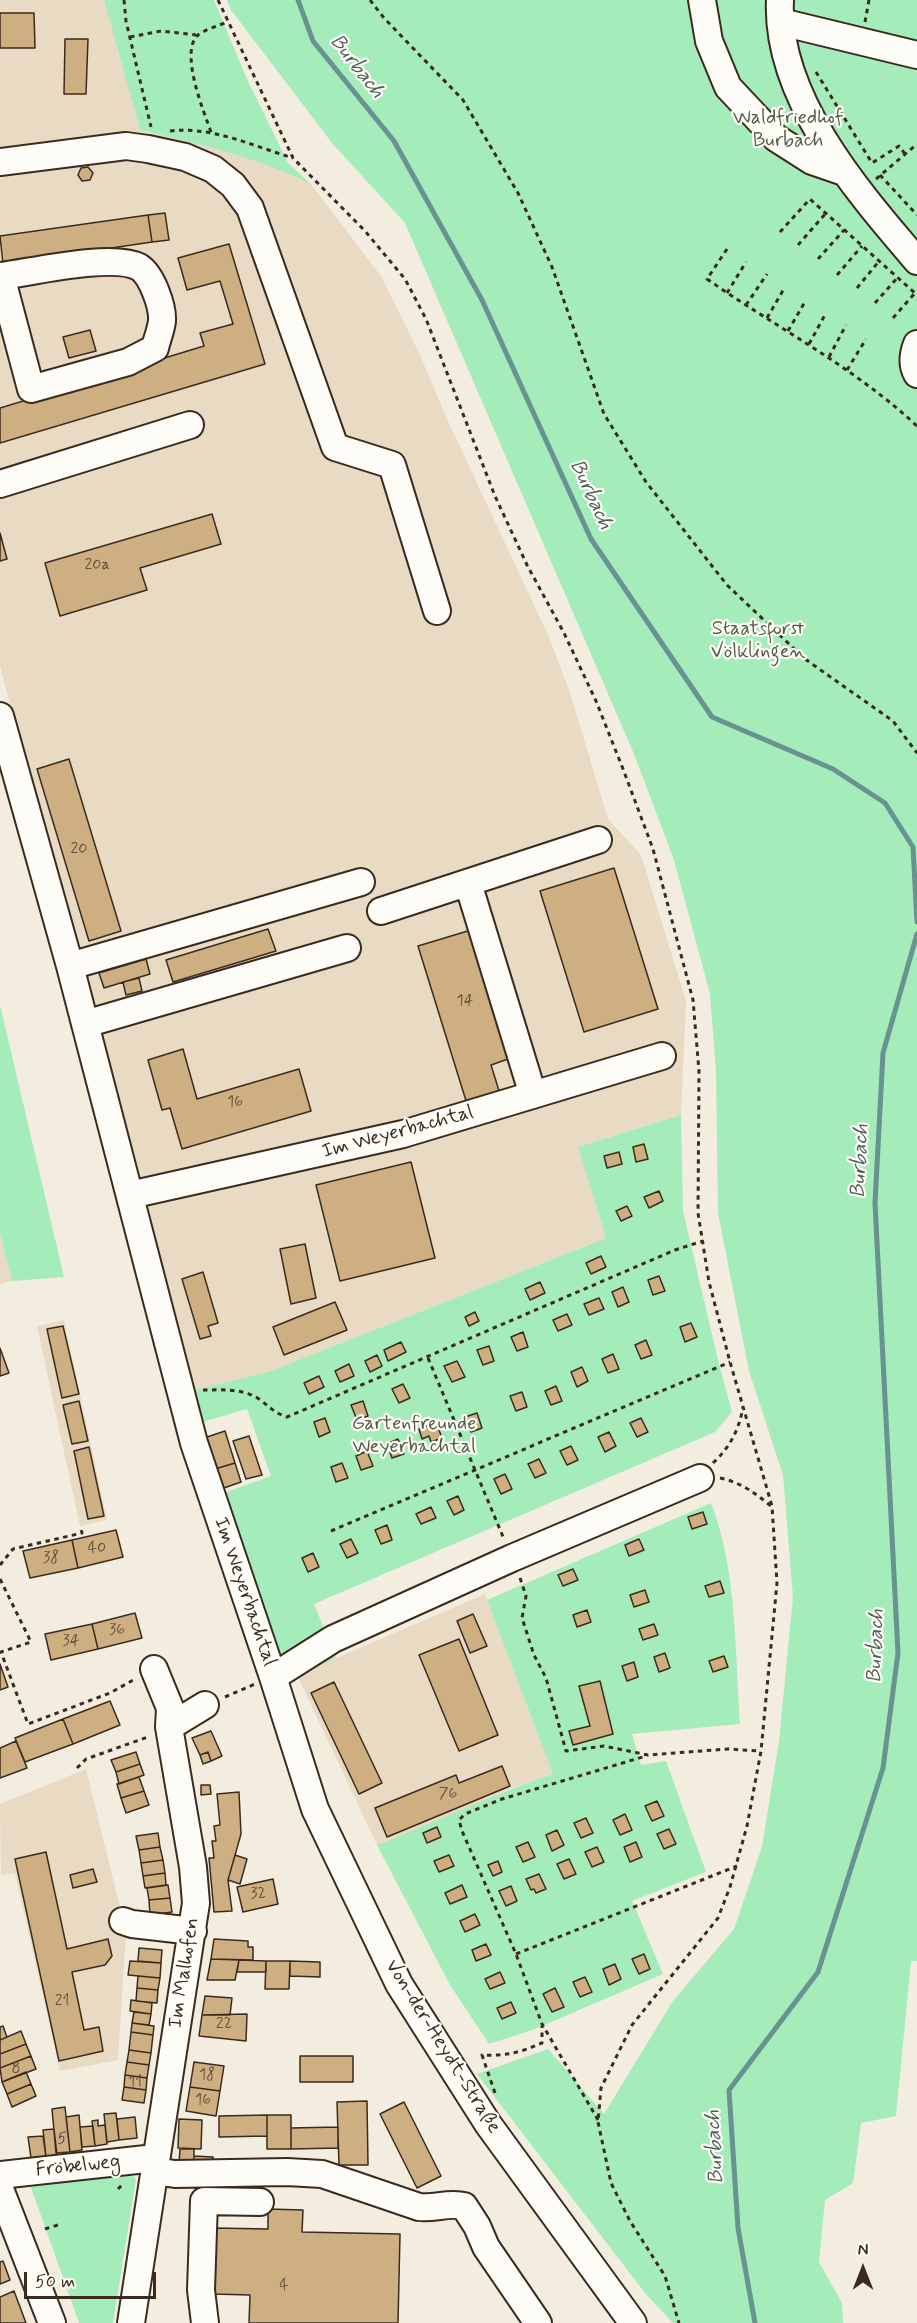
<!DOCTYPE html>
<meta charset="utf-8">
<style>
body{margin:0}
#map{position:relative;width:917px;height:2323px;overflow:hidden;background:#f3eddf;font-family:Mynerve,sans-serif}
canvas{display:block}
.north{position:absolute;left:833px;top:2239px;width:60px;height:60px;-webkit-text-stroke:4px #fdfcf7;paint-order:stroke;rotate:0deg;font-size:16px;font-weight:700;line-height:24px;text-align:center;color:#3b2a1e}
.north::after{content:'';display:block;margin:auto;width:21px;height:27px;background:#3b2a1e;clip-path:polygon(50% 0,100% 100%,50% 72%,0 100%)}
.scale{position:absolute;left:24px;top:2272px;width:132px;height:27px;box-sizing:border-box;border:3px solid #3b2a1e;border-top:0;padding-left:8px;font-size:18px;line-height:21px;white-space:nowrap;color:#3b2a1e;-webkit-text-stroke:4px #fdfcf7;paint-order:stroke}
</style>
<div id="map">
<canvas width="917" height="2323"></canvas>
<div class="north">N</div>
<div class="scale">50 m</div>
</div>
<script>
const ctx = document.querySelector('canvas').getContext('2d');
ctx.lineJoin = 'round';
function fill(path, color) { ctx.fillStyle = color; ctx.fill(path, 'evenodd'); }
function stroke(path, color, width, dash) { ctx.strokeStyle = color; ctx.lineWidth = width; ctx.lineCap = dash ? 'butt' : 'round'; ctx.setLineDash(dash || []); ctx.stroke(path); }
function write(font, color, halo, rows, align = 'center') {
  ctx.font = font + ' Mynerve,sans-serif'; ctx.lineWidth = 4.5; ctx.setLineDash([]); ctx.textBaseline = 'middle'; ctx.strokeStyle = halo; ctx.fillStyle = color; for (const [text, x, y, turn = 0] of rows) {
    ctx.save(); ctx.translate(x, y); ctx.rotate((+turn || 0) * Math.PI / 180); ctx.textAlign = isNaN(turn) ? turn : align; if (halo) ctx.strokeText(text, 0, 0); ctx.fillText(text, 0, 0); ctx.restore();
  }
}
const built = new Path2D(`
 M0,0H104L140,130L227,151L279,168L311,184L381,276L420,355L447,419L549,637L570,693L608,819L641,855L686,1001L681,1115L578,1147L606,1238L271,1371L192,1392L0,666Z
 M0,1233L12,1281L0,1284Z
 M64,1320L107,1520L80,1526L37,1326Z
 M485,1594L553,1774L511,1788L462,1811L377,1845L297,1675Z
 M86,1769L126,1932L118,2060L60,2071L15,1873L1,1875L0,1804Z`);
const green = new Path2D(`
 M104,0H214L247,79L288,163L311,184C257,157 199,144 140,130Z
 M227,0H917V1961H911L896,2116L861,2123L853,2183L825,2200L819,2262L842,2303L843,2323H673L645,2293L477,2074L548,2049L604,2114L673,2001L734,1929L762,1847L779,1741L793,1597L783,1475L749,1371L718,1213L716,1072L710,994L674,860L634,754L405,223L332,143L231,10Z
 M0,1005L64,1277L12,1281L0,1233Z
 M681,1115L683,1211L718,1360L732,1412L715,1432L314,1604L336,1658L291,1679L270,1629L223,1493L271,1476L247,1409L202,1422L192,1391L271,1371L606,1238L578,1147Z
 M711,1503C737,1569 735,1653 740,1724L632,1734L641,1765L666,1761L706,1872L632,1901L663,1974L535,2029L489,2044L450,1985L377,1845C436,1822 493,1794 553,1774L487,1600Z
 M127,2169L136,2179L113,2323H79L28,2179Z`);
const stream = new Path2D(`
 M298,0L313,41L394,141L482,300L591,539L712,717L833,769L885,803L913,847L917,922
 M755,2323L738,2228L729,2090L818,1972L883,1768L898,1653L875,1203L883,1053L917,934`);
const building = new Path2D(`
 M0,13H34L35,48H0Z
 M65,39H88L86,94H64Z
 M88,167L93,173L90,180L82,181L78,175L81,168Z
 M165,213L169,240L152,242L148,215Z
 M148,215L152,242L3,264L0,236Z
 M229,244L265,364L0,443V408L204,346L200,333L233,324L220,281L187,290L178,258Z
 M90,330L96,351L69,358L63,337Z
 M212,514L221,544L140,568L147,590L60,616L45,563Z
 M0,533L7,559L0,561Z
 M69,759L121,931L89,941L37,769Z
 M614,868L658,1009L584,1032L540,891Z
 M268,929L276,951L173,982L166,960Z
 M471,930L511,1058L491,1065L500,1094L467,1104L418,946Z
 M146,959L150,974L104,988L99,973Z
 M139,978L142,991L126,995L123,982Z
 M183,1049L197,1099L299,1069L311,1111L182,1149L170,1108L162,1110L148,1060Z
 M644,1144L648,1159L636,1162L633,1147Z
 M619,1152L622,1164L607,1168L604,1156Z
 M411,1162L435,1258L340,1281L316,1185Z
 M659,1191L663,1201L649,1208L644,1197Z
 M627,1206L632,1216L621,1221L616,1211Z
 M305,1244L316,1298L291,1304L280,1249Z
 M601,1256L606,1267L591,1274L586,1263Z
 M203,1272L218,1323L208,1326L211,1336L200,1339L182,1279Z
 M659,1276L665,1291L653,1295L648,1280Z
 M540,1282L545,1293L530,1300L525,1289Z
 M623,1287L629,1302L618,1307L612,1292Z
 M599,1298L604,1309L589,1315L584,1304Z
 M335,1302L347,1330L284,1355L273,1327Z
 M475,1312L479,1321L469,1326L465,1317Z
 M567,1314L572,1325L558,1331L553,1320Z
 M691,1323L697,1337L685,1342L680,1327Z
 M63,1326L79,1394L62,1398L47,1329Z
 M523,1332L528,1347L517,1351L511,1337Z
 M646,1340L652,1355L641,1359L635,1345Z
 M401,1342L406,1352L388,1361L384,1350Z
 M489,1346L494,1361L483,1365L477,1350Z
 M0,1348L9,1373L0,1376Z
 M613,1354L619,1369L608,1373L602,1359Z
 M377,1355L382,1366L370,1372L365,1361Z
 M457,1361L465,1377L452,1382L444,1366Z
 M349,1364L354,1376L340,1382L335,1371Z
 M582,1367L588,1381L577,1387L571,1372Z
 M319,1376L324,1387L309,1394L304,1383Z
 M403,1384L410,1398L399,1403L392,1389Z
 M556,1386L562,1401L551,1405L545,1391Z
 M522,1392L527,1407L516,1411L510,1396Z
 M79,1401L88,1441L72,1444L63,1405Z
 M363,1401L368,1416L357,1420L351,1405Z
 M477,1413L482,1428L471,1432L465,1417Z
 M325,1418L330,1432L319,1437L314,1422Z
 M641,1418L648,1432L637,1437L630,1423Z
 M436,1422L442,1438L431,1442L429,1436L422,1439L419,1429Z
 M225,1431L235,1463L215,1469L204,1438Z
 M609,1432L616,1446L605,1452L598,1437Z
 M249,1436L262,1475L246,1479L233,1441Z
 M398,1439L404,1454L392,1458L387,1444Z
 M571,1446L578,1460L567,1465L560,1451Z
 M89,1447L104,1516L88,1519L74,1451Z
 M367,1451L373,1466L361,1470L356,1456Z
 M539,1459L546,1473L535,1478L528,1464Z
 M235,1463L241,1482L221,1489L215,1469Z
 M342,1463L348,1478L336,1482L331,1467Z
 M505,1474L512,1489L501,1494L494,1479Z
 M458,1496L464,1510L454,1515L447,1501Z
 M431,1507L436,1518L421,1524L416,1514Z
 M703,1512L707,1524L692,1529L688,1517Z
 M387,1525L392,1540L381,1544L375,1530Z
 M116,1530L123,1557L78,1568L72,1540Z
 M351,1539L358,1553L347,1558L340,1544Z
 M639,1539L644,1550L629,1556L625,1545Z
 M72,1540L78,1568L30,1578L23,1551Z
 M313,1553L319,1567L308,1572L302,1558Z
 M573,1569L578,1580L563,1586L558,1575Z
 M720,1581L724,1593L709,1597L705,1586Z
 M645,1590L649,1602L634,1607L630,1595Z
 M587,1610L591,1622L577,1627L573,1615Z
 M135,1613L142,1638L98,1649L92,1624Z
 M473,1614L487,1646L470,1653L457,1621Z
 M92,1624L98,1649L51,1660L45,1634Z
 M654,1624L658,1635L643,1640L639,1629Z
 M459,1639L498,1735L459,1751L419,1655Z
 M665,1653L670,1668L659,1672L654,1657Z
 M724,1656L728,1667L713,1672L709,1661Z
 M634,1662L638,1677L627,1681L622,1666Z
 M0,1664L8,1687L0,1690Z
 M600,1681L613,1734L573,1745L569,1731L590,1726L579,1686Z
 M334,1682L382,1783L359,1794L311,1693Z
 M110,1701L120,1725L73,1744L63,1719Z
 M63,1719L73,1744L25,1762L15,1738Z
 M211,1731L222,1756L211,1761L208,1752L200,1755L192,1738Z
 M16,1741L27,1768L0,1778V1748Z
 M136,1752L140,1764L116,1772L111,1760Z
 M208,1752L211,1761L203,1764L200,1755Z
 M140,1764L144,1775L119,1784L116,1772Z
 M502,1766L510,1786L387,1837L375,1808L456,1775L459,1783Z
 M139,1777L144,1791L121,1798L117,1784Z
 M201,1785H210L211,1794L201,1795Z
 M144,1791L149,1805L126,1813L121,1798Z
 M239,1792L241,1834L228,1880L232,1911L214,1912L209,1858H214L212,1841H216L214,1826L220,1825L217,1794Z
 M657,1801L664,1816L652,1821L645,1806Z
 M625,1814L632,1830L620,1835L613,1820Z
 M586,1818L593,1833L581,1838L574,1823Z
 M437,1827L441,1837L427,1843L423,1833Z
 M669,1829L676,1844L664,1849L657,1834Z
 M557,1830L564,1845L552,1851L546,1835Z
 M158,1833L160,1847L139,1850L136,1836Z
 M528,1842L535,1857L523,1862L516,1847Z
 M636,1842L642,1857L630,1862L624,1847Z
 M160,1847L163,1860L141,1863L139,1850Z
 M597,1847L604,1862L592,1867L585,1852Z
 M46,1852L67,1949L108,1939L112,1956L105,1965L72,1972L84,2030L99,2027L103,2051L59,2061L15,1859Z
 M235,1855L247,1859L240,1884L228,1880Z
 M449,1855L454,1866L439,1872L434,1861Z
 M569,1859L576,1874L564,1879L557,1864Z
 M163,1860L165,1873L143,1876L141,1863Z
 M498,1861L502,1872L493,1876L488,1865Z
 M93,1869L97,1882L73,1888L70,1875Z
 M165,1873L166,1885L145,1888L143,1876Z
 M539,1874L546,1889L536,1893L534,1889L531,1890L526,1879Z
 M273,1879L278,1904L243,1912L237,1887Z
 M168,1885L170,1898L149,1900L147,1888Z
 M462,1885L467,1897L450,1904L445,1893Z
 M511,1886L517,1901L506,1906L499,1891Z
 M170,1898L172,1912L150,1915L149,1900Z
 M475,1914L480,1925L465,1932L460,1921Z
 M214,1939L248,1941V1947H253V1960L211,1959Z
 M486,1944L491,1955L476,1961L472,1950Z
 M139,1948L162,1950L161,1963L138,1961Z
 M644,1954L650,1969L639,1974L632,1959Z
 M211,1959L239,1960L235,1980H207Z
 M239,1960L266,1961V1972H237Z
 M130,1961L161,1963L160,1978L128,1975Z
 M266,1961H290L289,1989H265Z
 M290,1961L320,1962V1977L290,1976Z
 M615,1964L621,1979L609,1985L603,1969Z
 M500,1972L505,1983L490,1989L485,1979Z
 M138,1976L160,1978L158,1990L137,1988Z
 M585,1977L592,1992L580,1997L573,1982Z
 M137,1988L158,1990L157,2003L136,2001Z
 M555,1988L564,2007L552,2012L543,1994Z
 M205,1996L232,1998L230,2015H202Z
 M131,2000L152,2003L151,2014L130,2011Z
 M511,2002L516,2013L502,2019L497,2008Z
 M134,2012L151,2014L149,2025L132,2023Z
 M247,2014L246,2041L199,2036L202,2015Z
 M132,2023L154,2026L153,2035L131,2032Z
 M3,2026L7,2037L0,2040V2027Z
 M21,2031L26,2044L0,2054V2040Z
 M131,2032L153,2035L151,2053L129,2050Z
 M26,2044L31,2056L0,2068V2054Z
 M129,2050L151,2053L149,2065L127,2062Z
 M31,2056L36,2069L2,2082L0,2068Z
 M300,2056H353V2082H300Z
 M127,2062L149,2065L147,2078L125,2075Z
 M194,2062L224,2066L220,2091L190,2087Z
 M26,2072L31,2084L7,2094L2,2082Z
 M125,2075L147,2078L146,2090L124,2087Z
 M31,2084L36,2096L12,2107L7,2094Z
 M124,2087L146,2090L144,2103L122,2100Z
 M190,2087L220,2091L216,2116L186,2111Z
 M367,2101L368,2165H339L337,2102Z
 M404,2102L441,2176L417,2188L380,2114Z
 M65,2107L70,2152L56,2153L52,2109Z
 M116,2113L119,2140L107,2142L104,2114Z
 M79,2115L82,2150L70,2152L66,2117Z
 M267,2115H291V2149H267Z
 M267,2115V2136L219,2137V2116Z
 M135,2117L137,2138L119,2140L117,2119Z
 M179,2119L202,2120L201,2149L178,2148Z
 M98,2120V2126L105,2125L107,2144L95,2146L92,2121Z
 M93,2126L95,2146L82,2147L80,2127Z
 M338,2127V2148L291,2149V2128Z
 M54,2129L57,2155L46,2157L43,2130Z
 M43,2136L46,2157L31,2158L28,2137Z
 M180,2149H194V2163H179Z
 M194,2156L213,2157V2164L194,2162Z
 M268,2209L303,2210L302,2232L400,2234L398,2323H249L250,2295L213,2294L215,2228L268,2229Z
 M3,2261L10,2280L0,2284V2262Z
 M14,2291L26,2323H0V2297Z`);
const path = new Path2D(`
 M124,0L126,21L151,127
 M218,0L293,158L365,231L405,279L426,319L495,496L527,565L564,633L596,701L623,769L653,849L693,1000L699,1071L698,1213L709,1282L730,1362L772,1506L777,1583L761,1751L747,1826L730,1887L718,1918L632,2025L601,2088L598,2122L611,2183L630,2221L665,2276L679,2323
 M370,0L384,18L463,100L518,193L552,267L604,414L646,482L727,585L805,659L893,721L917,753
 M865,22L869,0
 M130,37L161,31L196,35
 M816,72L872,163L899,146L905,154
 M170,131C212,126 253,146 293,158
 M211,132C204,112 180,54 197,36C203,30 218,26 227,22
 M880,175L917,215
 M876,179L917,144
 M780,232L810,199L917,295
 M798,245L826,213
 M727,249L707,279C777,328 854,367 917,426
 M818,259L844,230
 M837,275L862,246
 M857,288L880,260
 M727,293L746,262
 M875,303L898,277
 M746,305L767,274
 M767,318L785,287
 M893,318L915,293
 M788,331L806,300
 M809,344L826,313
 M829,357L846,325
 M847,370L866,339
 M428,1358L504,1539
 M203,1390C222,1390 242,1388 259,1399C269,1406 274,1413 287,1417L675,1250L703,1241
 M713,1463C730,1447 739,1430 743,1407
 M720,1478C740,1482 755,1493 771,1506
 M331,1531L730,1362
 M0,1565L13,1549L82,1533L80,1526
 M520,1578L526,1596L522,1618L534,1655L546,1678L566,1751L604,1746L648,1755L728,1749L760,1751
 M0,1579L31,1642L1,1652L28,1724L110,1693L135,1679
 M225,1697L255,1684
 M77,1768L86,1759L148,1737
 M516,1954L737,1866
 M495,2093L482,2055C506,2056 519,2053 542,2043V2026
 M598,2120L542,2024L516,1954L462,1831L459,1820L465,1814L502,1799L646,1756
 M118,2189L124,2183
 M45,2229L58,2225`);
const minor = new Path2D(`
 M702,0L709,41L728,87L776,138L812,161L844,172
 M780,0C775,97 858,192 917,261
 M781,22L917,55
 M0,162L126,146L148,149L185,157L213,169L233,185L250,208L335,447L392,465L437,611
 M0,276H1C32,272 113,253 139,267C152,275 163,307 162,321C161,330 157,339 155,348L128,362L31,389L1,276
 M917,344C913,354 912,365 917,374
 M0,484L190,425
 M0,716L70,966L194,1443L273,1677L315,1809L399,1984L488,2124L633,2323
 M468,883L533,1095
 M381,911L598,840
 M70,966L361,882
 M85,1024L347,948
 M130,1195L403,1134L662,1056
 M154,1669L170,1708L169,1727
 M273,1677L333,1639L512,1558L700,1478
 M123,1921L132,1924L193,1931
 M154,2171L175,2174L287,2172L322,2174L419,2207C434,2209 449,2202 464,2206L477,2226L486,2247L538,2323
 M0,2175L155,2158
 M0,2189L52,2323
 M131,2323L196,1903L193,1867L169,1727L205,1705
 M205,2323L201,2290L204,2201L260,2202`);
const numberNames = [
 ["20a",97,566],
 ["20",79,850],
 ["14",465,1002],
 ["16",235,1103],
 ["40",97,1549],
 ["38",51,1559],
 ["36",117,1631],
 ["34",71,1642],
 ["76",448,1795],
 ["32",258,1895],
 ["21",62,2002],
 ["22",224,2025],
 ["8",16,2070],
 ["18",207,2076],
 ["11",135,2083],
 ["16",203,2101],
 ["5",62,2140],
 ["4",284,2286]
];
const parkNames = [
 ["Waldfriedhof",788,119],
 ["Burbach",788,142],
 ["Staatsforst",758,630],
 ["Völklingen",758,653],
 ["Gartenfreunde",414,1425],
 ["Weyerbachtal",414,1448]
];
const streetNames = [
 ["Im Weyerbachtal",398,1133,-15],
 ["Im Weyerbachtal",244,1592,71],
 ["Im Malhofen",185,1973,-81],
 ["Von-der-Heydt-Straße",442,2047,58],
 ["Fröbelweg",78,2167,-6]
];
const waterNames = [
 ["Burbach",356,67,52],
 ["Burbach",590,495,65],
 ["Burbach",861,1161,-87],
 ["Burbach",877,1646,-88],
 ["Burbach",716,2147,-93]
];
fill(built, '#e8dac3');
fill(green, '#a4ecba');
stroke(stream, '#699292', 5);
fill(building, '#cdaf81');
stroke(building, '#3b2a1e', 1.5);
stroke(minor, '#3b2a1e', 30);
stroke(path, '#3b2a1e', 3, [4.5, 4.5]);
stroke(minor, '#fdfcf7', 26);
write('16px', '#604b37', null, numberNames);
write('20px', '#555a45', '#fdfcf7', parkNames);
write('20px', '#3b2a1e', '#fdfcf7', streetNames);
write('italic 21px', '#525e58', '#fdfcf7', waterNames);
</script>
